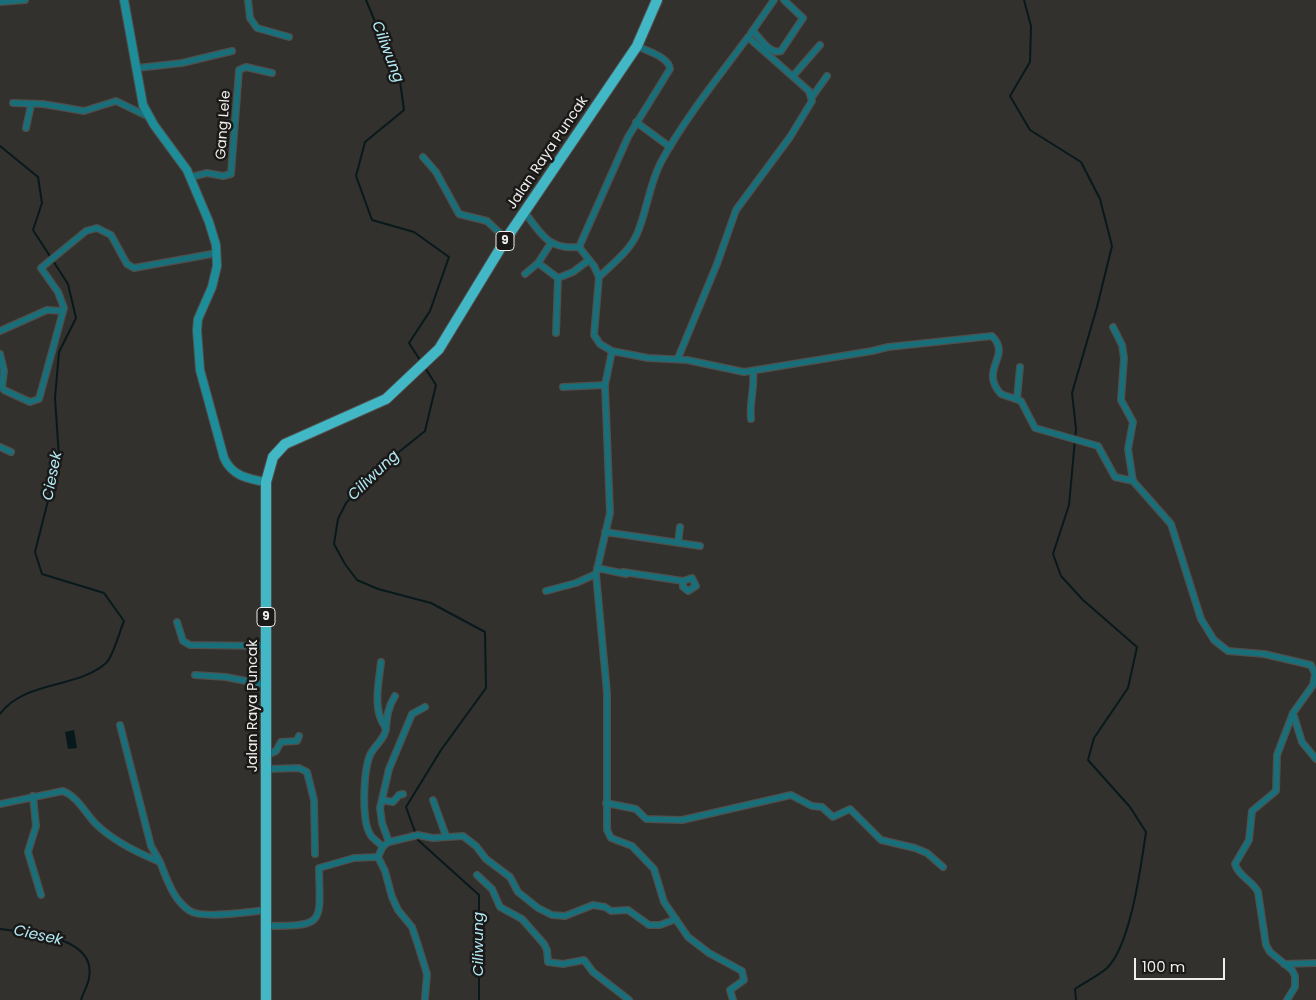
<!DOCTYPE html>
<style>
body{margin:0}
#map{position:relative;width:1316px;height:1000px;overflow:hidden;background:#32312e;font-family:Poppins,sans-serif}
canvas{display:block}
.scale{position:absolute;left:1134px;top:958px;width:91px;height:22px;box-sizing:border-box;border:2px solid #efeeec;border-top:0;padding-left:6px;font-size:15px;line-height:18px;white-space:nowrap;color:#efeeec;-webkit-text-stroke:4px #1a1918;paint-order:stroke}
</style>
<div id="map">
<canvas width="1316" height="1000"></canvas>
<div class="scale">100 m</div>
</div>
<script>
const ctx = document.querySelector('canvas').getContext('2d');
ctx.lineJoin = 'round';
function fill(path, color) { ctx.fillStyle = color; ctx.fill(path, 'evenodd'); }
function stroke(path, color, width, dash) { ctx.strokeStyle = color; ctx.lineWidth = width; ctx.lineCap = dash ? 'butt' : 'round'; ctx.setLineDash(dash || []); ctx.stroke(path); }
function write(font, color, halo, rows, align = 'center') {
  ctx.font = font + ' Poppins,sans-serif'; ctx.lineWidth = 5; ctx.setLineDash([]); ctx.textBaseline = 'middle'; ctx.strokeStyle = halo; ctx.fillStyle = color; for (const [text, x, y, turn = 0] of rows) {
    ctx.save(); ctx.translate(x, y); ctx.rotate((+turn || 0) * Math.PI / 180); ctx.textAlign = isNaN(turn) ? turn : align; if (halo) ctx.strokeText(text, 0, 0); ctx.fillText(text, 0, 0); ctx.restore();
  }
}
const water = new Path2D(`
 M74,730L77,748L68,749L65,732Z`);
const stream = new Path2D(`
 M366,0L400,81L404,110L365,142L356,176L372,220L414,232L449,257L430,311L409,343L420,360
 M1024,0L1031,26L1030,62L1010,96L1030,130L1081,162L1100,199L1112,246L1097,307L1072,393L1076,429L1069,505L1053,554L1061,576L1083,600L1137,647L1128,688L1094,738L1088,760L1130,807L1146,832C1141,865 1131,945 1107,968C1098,976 1085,982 1075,989L1076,1000
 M0,146L38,177L42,203L33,230L68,284L76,318L59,352L55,398L59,457L35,552L42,574L104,593L124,621C120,630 113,657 106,663C77,689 25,680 0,714
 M424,366L436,385L425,431L384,464L346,503L338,519L334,544L345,564L357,580L378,589L431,603L485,632L486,688L441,750L406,807L418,840L479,895V1000
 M0,929C27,933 97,935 89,978C88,985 83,993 81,1000`);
const street = new Path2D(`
 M248,0L250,18L257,28L289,37
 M0,2L25,0
 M753,31C760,38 770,55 781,51L803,18L784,0
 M751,33L774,0
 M137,68L182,63L232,51
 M793,76L820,45
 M812,97L827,76
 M13,103L43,104L84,111L116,101L149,117
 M636,122L670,147
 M26,128L31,105
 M423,157L436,172L459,214L487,221L506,239
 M191,177L207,173L223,176L231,174L239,70L246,67L272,73
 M524,211C540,233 548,250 579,247L594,266L599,277L594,335L600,344L612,351L648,358L687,360L744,372L872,351L888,347L992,336C1007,351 993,361 993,375C992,382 997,390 1001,394L1021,401L1035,428L1098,446L1115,477L1133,481L1171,524L1201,619L1214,640L1228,651L1264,654L1311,665L1315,674L1313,685L1293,713L1277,755L1276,791L1252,811L1249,840L1235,864C1238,876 1253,881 1258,892L1266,945L1270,952L1292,970L1295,976V987L1287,1000
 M579,247L628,137L670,69C669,57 647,51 637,46
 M538,263L558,278L573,272L589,260
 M525,274L538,263L551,243
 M599,277C612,264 629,252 637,234C647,211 649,185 661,162C685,118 718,78 748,37L809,91L812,101L790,137L736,210L717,264L678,358
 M1113,327L1122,345L1124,358L1121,400L1133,422L1128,449L1133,481
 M0,331L47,310L63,311
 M556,333L558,278
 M612,351L605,385L610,513L596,574L607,693V830L611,838L632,846L654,869L664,902L688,937L709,953L742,971L744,980L730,990L733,1000
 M0,354L4,371L2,387L4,390L30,402L39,399L64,308L58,292L41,268L86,231L97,228L111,235L127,264L134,268L217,253
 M563,387L605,385
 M1017,399L1020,367
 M751,419C749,402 755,389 753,372
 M0,447L11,452
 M605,532L700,546
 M678,543L680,527
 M597,568L626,574
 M623,572L683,581L692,578L696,586L688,591L683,587V581
 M546,591L576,583L596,574
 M177,622L183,641L190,645L266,646
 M381,662C379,683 372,708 385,727
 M195,675L226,677L266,685
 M1293,713L1302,742L1316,759
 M120,725L151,846L159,860
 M267,755L276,751L281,742L297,741L299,736
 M267,769L299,768L307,772L314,800L315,854
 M33,796L36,826L28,852L41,895
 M382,800L393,802L399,795L403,794
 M433,800L446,836
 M606,803L636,809L646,819L682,820L791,795L812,806L822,807L833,817L850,809L881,840L915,848L927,853L943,867
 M0,804L63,791C78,797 85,813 96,824C113,841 138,853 160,862C167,879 173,900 190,911C202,919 250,912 266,910
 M389,842L382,823L380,808L389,769L412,714L425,707
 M383,847C379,843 375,840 372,837C360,823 364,770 370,755C374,746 385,739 386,729C387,716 388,707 395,696
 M378,857L383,846L389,842L418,835L433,838L463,836L476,846L486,859L510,877L518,892L538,908L552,915L565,916L593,905L605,907L611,911L628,910L649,925H660L676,919
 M378,857L385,871L392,897L398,910L412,927L418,945L427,974L425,998
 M477,875L492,889L500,907L522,919L544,944L547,950L548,962L563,964L584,960L593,972L629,1000
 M266,926C326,926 320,924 319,868L354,858L378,857
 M1284,964L1316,963`);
const secondary = new Path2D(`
 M124,0L143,105L154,125L187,170L209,222L216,245L217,266L212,287L198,319L197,330L200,370L224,458C232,476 248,479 266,482`);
const highway = new Path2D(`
 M266,1000V482L273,457L285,444L386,399L439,349L506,239L637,46L657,0`);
const shields = [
 [505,241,18],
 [266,617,18]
];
const shieldNames = [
 ["9",505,241],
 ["9",266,617]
];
const streetNames = [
 ["Gang Lele",224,125,-86],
 ["Jalan Raya Puncak",548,153,-56],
 ["Jalan Raya Puncak",253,706,-90]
];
const waterNames = [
 ["Ciliwung",387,52,69],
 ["Ciesek",53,476,-79],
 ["Ciliwung",374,476,-44],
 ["Ciesek",38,936,12],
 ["Ciliwung",479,944,-90]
];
fill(water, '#08191c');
stroke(stream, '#08191c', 2);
stroke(street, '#504f4c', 8);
stroke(secondary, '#504f4c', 10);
stroke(highway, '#504f4c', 12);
stroke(street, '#186f79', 5.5);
stroke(secondary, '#1d8d9a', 8);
stroke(highway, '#42b7c6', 10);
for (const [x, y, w] of shields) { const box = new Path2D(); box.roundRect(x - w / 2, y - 9.5, w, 19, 4); ctx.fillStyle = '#1a1918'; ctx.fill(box); stroke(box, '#efeeec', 1); }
write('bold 12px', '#efeeec', null, shieldNames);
write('14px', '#efeeec', '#1a1918', streetNames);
write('italic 15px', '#b2e9f4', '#1a1918', waterNames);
</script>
